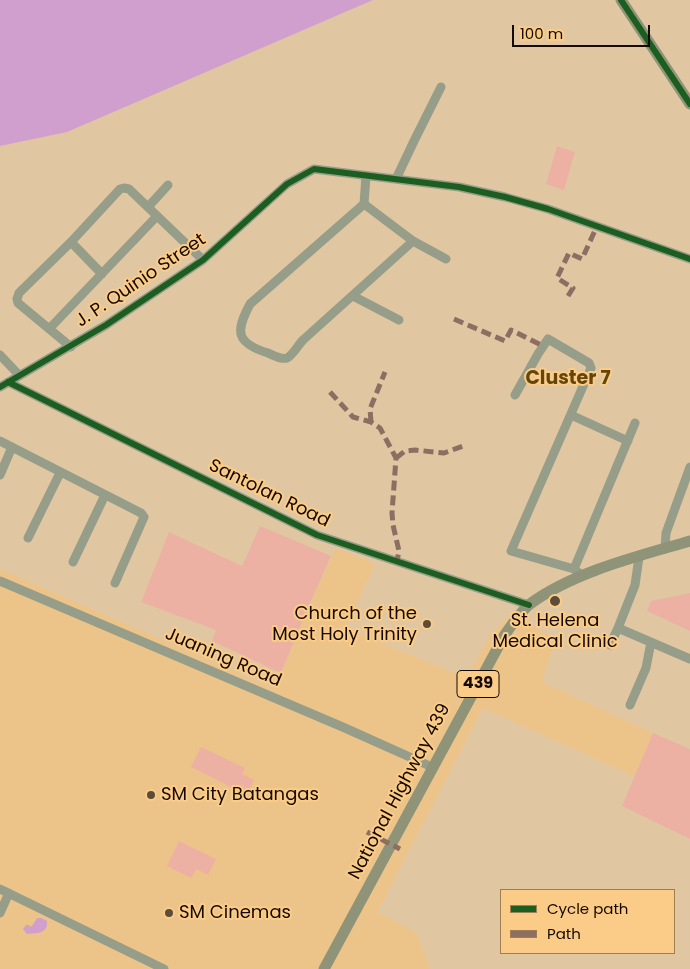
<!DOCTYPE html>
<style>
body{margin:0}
#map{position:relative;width:690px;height:969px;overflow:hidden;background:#e0c7a2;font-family:Poppins,sans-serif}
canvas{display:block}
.legend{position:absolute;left:500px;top:889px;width:175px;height:65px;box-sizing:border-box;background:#fbcc87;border:1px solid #9f7e51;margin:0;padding:6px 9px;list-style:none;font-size:15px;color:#160900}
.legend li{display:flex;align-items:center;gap:10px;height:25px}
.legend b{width:25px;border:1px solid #9f7e51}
.scale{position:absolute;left:512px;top:25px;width:138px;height:22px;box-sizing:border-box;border:2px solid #160900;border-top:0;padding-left:6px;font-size:15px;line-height:18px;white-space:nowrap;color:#160900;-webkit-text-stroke:4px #fbcc87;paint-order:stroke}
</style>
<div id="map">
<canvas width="690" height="969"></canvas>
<ul class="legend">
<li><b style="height:6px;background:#1b5e20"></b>Cycle path</li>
<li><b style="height:6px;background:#8d6e63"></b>Path</li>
</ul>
<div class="scale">100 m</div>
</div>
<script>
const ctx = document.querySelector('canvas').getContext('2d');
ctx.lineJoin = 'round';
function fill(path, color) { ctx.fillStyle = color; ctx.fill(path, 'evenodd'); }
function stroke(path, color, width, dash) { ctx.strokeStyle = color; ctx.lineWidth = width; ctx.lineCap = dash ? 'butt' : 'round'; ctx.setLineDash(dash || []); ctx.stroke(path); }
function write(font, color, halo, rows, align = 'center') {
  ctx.font = font + ' Poppins,sans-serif'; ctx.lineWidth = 4; ctx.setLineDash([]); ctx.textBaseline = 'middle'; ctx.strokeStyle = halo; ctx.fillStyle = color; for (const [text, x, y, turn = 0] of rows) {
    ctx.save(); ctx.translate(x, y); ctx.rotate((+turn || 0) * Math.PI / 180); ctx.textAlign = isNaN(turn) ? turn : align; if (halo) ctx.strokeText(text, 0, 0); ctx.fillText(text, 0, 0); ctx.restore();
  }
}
const built = new Path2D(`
 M336,548L375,564L345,628L467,678L491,634L508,617L556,638L542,682L653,733L634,776L483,708L377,912L417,933L430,969H0V569L275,689L306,612Z`);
const green = new Path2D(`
 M557,146L575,152L564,190L546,184Z
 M260,526L331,556L306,612L281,673L212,641L216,630L141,602L169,532L242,566Z
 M690,593V631L647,611L651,601Z
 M653,733L690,749V839L622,806Z
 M201,747L245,768L242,774L254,780L247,795L191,767Z
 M179,841L216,859L208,875L196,869L191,878L167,866Z`);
const water = new Path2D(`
 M0,0H373L67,132L0,146Z
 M37,918H41L47,921C48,934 37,933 27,934L23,929L26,925H29L30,927L32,926Z`);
const minor = new Path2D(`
 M366,176L364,204L250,304C235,332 236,343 268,353C273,355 281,360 287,358C293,355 298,345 303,340L413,241
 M396,179L414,141L441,87
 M364,204L413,241L446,259
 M148,207L168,185
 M71,242L102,274
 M353,296L399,320
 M49,329L157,216
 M71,347L18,303L17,299L19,293L71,242L120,189L124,188L129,189L203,260
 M0,355L19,375
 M8,382L317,535L529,605
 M0,387L106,325L203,260L287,184L314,169L459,187L505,197L548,209L690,259
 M515,395L538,354L548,339L589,363L591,368L511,551L574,569L582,575
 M571,415L628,441
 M0,441L141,513L144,517L115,583
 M0,475L12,447
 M28,538L60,473
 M665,549L666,533L690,467
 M639,557L635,585L618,628L690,659
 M73,562L105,495
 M574,569L635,423
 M0,581L345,728L432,767
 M610,645L618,628
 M630,705L646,668L651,642
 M0,889L164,969
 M0,913L9,893`);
const major = new Path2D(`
 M621,0L690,104
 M324,969L504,636C511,626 520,612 530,604C573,572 639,556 690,541`);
const quiet = new Path2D(`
 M568,296L573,288L557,278L569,253L582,259L597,226
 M454,319L505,341L511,330L543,346
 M330,392L353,417L371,422L380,428L396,458L392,513L393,525L399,551L397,561
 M371,422L370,409L385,372
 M396,458L405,451L415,450L444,453L463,446
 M367,832L400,849`);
const cycleway = new Path2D(`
 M621,0L690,104
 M8,382L317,535L529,605
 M0,387L106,325L203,260L287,184L314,169L459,187L505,197L548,209L690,259`);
const markers = [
 [555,601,6,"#5d4c39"],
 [427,624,5,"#5d4c39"],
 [151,795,5,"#5d4c39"],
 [169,913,5,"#5d4c39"]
];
const shields = [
 [478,684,42]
];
const shieldNames = [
 ["439",478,684]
];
const streetNames = [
 ["J. P. Quinio Street",141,281,-34],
 ["Santolan Road",269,494,26],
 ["Juaning Road",223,658,23],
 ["National Highway 439",400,792,-62]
];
const poiNames = [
 ["Church of the",417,614,"right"],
 ["Most Holy Trinity",417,635,"right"],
 ["St. Helena",555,621,"center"],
 ["Medical Clinic",555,642,"center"],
 ["SM City Batangas",161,795],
 ["SM Cinemas",179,913]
];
const neighbourhoodNames = [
 ["Cluster 7",568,379]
];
fill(built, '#ecc489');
fill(green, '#ecb1a3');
fill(water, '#d09fcd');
stroke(minor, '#969d88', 9);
stroke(major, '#8f9479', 11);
stroke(quiet, '#8d6e63', 5, [10, 5]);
stroke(cycleway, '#1b5e20', 6);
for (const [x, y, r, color] of markers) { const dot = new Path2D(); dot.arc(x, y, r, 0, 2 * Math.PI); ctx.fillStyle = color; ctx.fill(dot); stroke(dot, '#fbcc87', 2); }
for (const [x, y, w] of shields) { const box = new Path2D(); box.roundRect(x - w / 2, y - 13.5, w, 27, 4); ctx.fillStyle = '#fbcc87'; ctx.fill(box); stroke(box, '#160900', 1); }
write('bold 16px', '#160900', null, shieldNames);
write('18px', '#160900', '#fbcc87', streetNames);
write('18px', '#160900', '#fbcc87', poiNames, 'left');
write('bold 19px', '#64450b', '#fbcc87', neighbourhoodNames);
</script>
